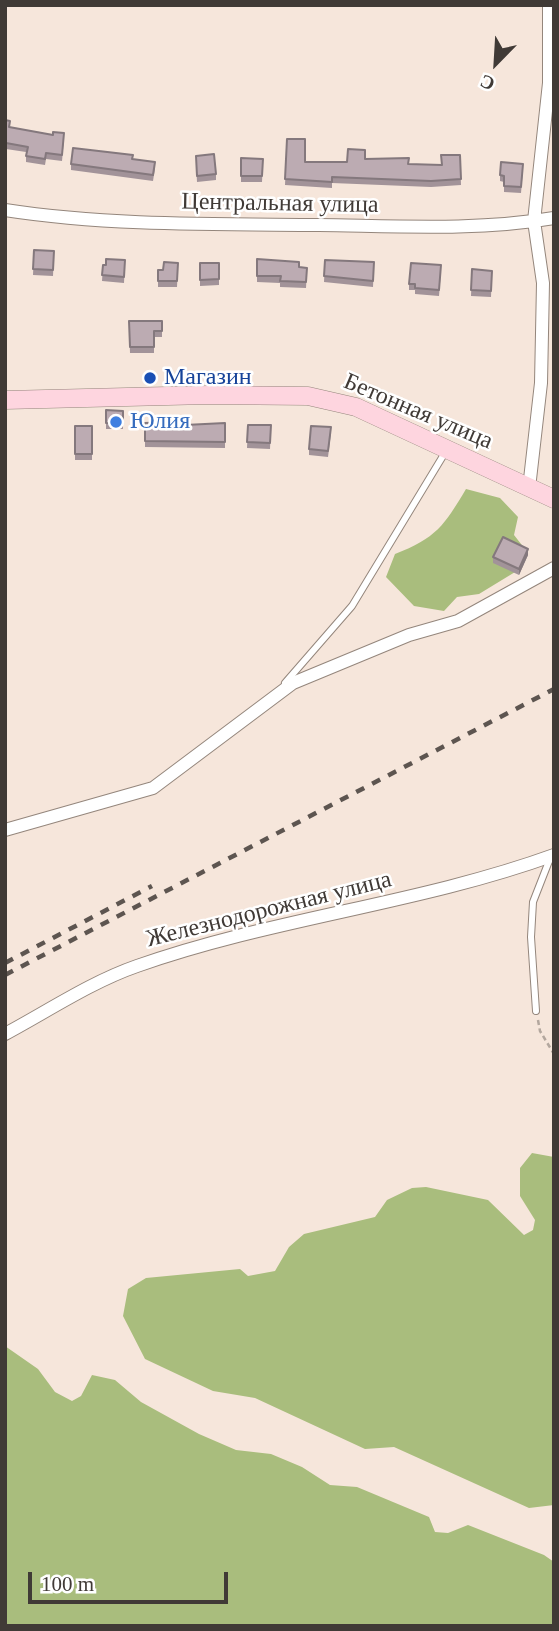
<!DOCTYPE html>
<meta charset="utf-8">
<style>
body{margin:0}
#map{position:relative;width:559px;height:1631px;overflow:hidden;background:#f6e6db;font-family:"Times New Roman",serif}
canvas{display:block}
.frame{position:absolute;inset:0;border:7px solid #403a36;pointer-events:none}
.north{position:absolute;left:461px;top:28px;width:70px;height:70px;-webkit-text-stroke:5px #fff;paint-order:stroke;rotate:204deg;font-size:19px;font-weight:700;line-height:28px;text-align:center;color:#403a36}
.north::after{content:'';display:block;margin:auto;width:24px;height:32px;background:#403a36;clip-path:polygon(50% 0,100% 100%,50% 72%,0 100%)}
.scale{position:absolute;left:28px;top:1572px;width:200px;height:32px;box-sizing:border-box;border:4px solid #403a36;border-top:0;padding-left:9px;font-size:21px;line-height:24px;white-space:nowrap;color:#403a36;-webkit-text-stroke:5px #fff;paint-order:stroke}
</style>
<div id="map">
<canvas width="559" height="1631"></canvas>
<div class="frame"></div>
<div class="north">С</div>
<div class="scale">100 m</div>
</div>
<script>
const ctx = document.querySelector('canvas').getContext('2d');
ctx.lineJoin = 'round';
function fill(path, color) { ctx.fillStyle = color; ctx.fill(path, 'evenodd'); }
function stroke(path, color, width, dash) { ctx.strokeStyle = color; ctx.lineWidth = width; ctx.lineCap = dash ? 'butt' : 'round'; ctx.setLineDash(dash || []); ctx.stroke(path); }
function write(font, color, halo, rows, align = 'center') {
  ctx.font = font + ' "Times New Roman",serif'; ctx.lineWidth = 5; ctx.setLineDash([]); ctx.textBaseline = 'middle'; ctx.strokeStyle = halo; ctx.fillStyle = color; for (const [text, x, y, turn = 0] of rows) {
    ctx.save(); ctx.translate(x, y); ctx.rotate((+turn || 0) * Math.PI / 180); ctx.textAlign = isNaN(turn) ? turn : align; if (halo) ctx.strokeText(text, 0, 0); ctx.fillText(text, 0, 0); ctx.restore();
  }
}
const forest = new Path2D(`
 M466,489L500,498L518,517L514,535L525,549L520,569L479,594L457,597L444,611L414,606L386,577L395,554C436,538 444,526 466,489Z
 M532,1153L554,1157V1505L529,1508L394,1447L365,1449L255,1398L213,1391L145,1359L123,1316L128,1289L146,1278L240,1269L248,1276L275,1271L289,1247L304,1234L375,1217L387,1200L412,1188L426,1187L488,1200L524,1235L533,1230L535,1220L520,1196V1168Z
 M5,1346L38,1369L55,1392L72,1401L81,1396L92,1375L115,1380L141,1402L199,1434L236,1450L271,1454L302,1467L330,1485L357,1487L429,1517L435,1532L448,1533L468,1525L544,1555L554,1562V1626H5Z`);
const path = new Path2D(`
 M538,1020L540,1031L554,1054
 M554,1435V1476`);
const service = new Path2D(`
 M285,683L352,606L446,451
 M536,1011L531,937L533,902L551,856`);
const minor = new Path2D(`
 M5,210C109,226 215,224 319,225C397,226 477,231 554,218
 M529,488L541,383L543,283L534,221L549,83V5
 M5,830L153,788L293,683L409,635L458,621L554,568
 M5,1034C48,1011 91,982 137,966C273,918 419,904 554,855`);
const secondary = new Path2D(`
 M5,400L208,395L308,396L356,407L554,499`);
const rail = new Path2D(`
 M5,963L152,886
 M5,975L554,689`);
const wall = new Path2D(`
 M5,120L10,127L64,139L62,161L46,159L45,165L26,162V152L6,149L5,155Z
 M287,139L305,162H347L365,159L408,164L442,165L460,155L461,185L431,187L332,183V188L285,185Z
 M241,158L263,159L262,182H241Z
 M132,159L155,168L153,181L71,170V164Z
 M196,162L216,174V180L197,182Z
 M523,170L521,193L504,192V182L500,181V175Z
 M34,250L54,251L53,276L33,275Z
 M257,259L299,267L307,268L306,288L280,287V283L257,282Z
 M125,260L124,283L102,281L103,265H106Z
 M325,260L374,262L373,287L324,282Z
 M178,263L177,287H158V270H163Z
 M200,263H219V285L200,286Z
 M472,269L492,271L491,297L471,296Z
 M441,271L439,296L415,294V290H409V284Z
 M129,321H162V337H154V353H130Z
 M106,410L123,411V429H106Z
 M145,423L165,426L225,423V448L145,447Z
 M248,425H271L270,449L247,448Z
 M75,426H92V460H75Z
 M331,433L328,457L309,455V449Z
 M528,555L519,575L493,563V557Z`);
const shadedWall = new Path2D(`
 M528,549V555L519,575V569Z`);
const building = new Path2D(`
 M5,120L10,121L9,127L53,135V132L64,133L62,155L46,153L45,159L26,156L28,147L6,143L5,149Z
 M287,139H305V162H347L348,149L365,150V159L409,158L408,164L442,165L441,155H460L461,179L431,181L332,177V182L285,179Z
 M73,148L133,155L132,159L155,162L153,175L71,164Z
 M214,154L216,174L197,176L196,156Z
 M241,158L263,159L262,176H241Z
 M501,162L523,164L521,187L504,186V176L500,175Z
 M34,250L54,251L53,270L33,269Z
 M106,259L125,260L124,277L102,275L103,265H106Z
 M257,259L299,262V267L307,268L306,282L280,281L281,276H257Z
 M325,260L374,262L373,281L324,276Z
 M164,262L178,263L177,281H158V270H163Z
 M200,263H219V279L200,280Z
 M411,263L441,265L439,290L415,288V284H409Z
 M472,269L492,271L491,291L471,290Z
 M129,321H162V331H154V347H130Z
 M106,410L123,411V423H106Z
 M165,422V426L225,423V442L145,441V423Z
 M248,425H271L270,443L247,442Z
 M75,426H92V454H75Z
 M311,426L331,427L328,451L309,449Z
 M503,537L528,549L519,569L493,557Z`);
const markers = [
 [150,378,7,"#1a4fb4"],
 [116,422,7,"#3f7fe0"]
];
const streetNames = [
 ["Центральная улица",280,204,1],
 ["Бетонная улица",418,412,23],
 ["Железнодорожная улица",269,910,-14]
];
const transitNames = [
 ["Магазин",164,378]
];
const shopNames = [
 ["Юлия",130,422]
];
fill(forest, '#a9bd7d');
stroke(service, '#94867c', 8);
stroke(minor, '#94867c', 14);
stroke(secondary, '#94867c', 19);
stroke(path, '#b3a79e', 2.5, [5, 3.5]);
stroke(service, '#fff', 6);
stroke(minor, '#fff', 12);
stroke(secondary, '#fed5df', 18);
stroke(rail, '#5d5550', 4.5, [9, 9]);
fill(wall, '#a29399');
fill(shadedWall, '#84787d');
fill(building, '#bcabb2');
stroke(building, '#84787d', 2);
for (const [x, y, r, color] of markers) { const dot = new Path2D(); dot.arc(x, y, r, 0, 2 * Math.PI); ctx.fillStyle = color; ctx.fill(dot); stroke(dot, '#fff', 2.5); }
write('24px', '#403a36', '#fff', streetNames);
write('24px', '#164399', '#fff', transitNames, 'left');
write('24px', '#366cbe', '#fff', shopNames, 'left');
</script>
